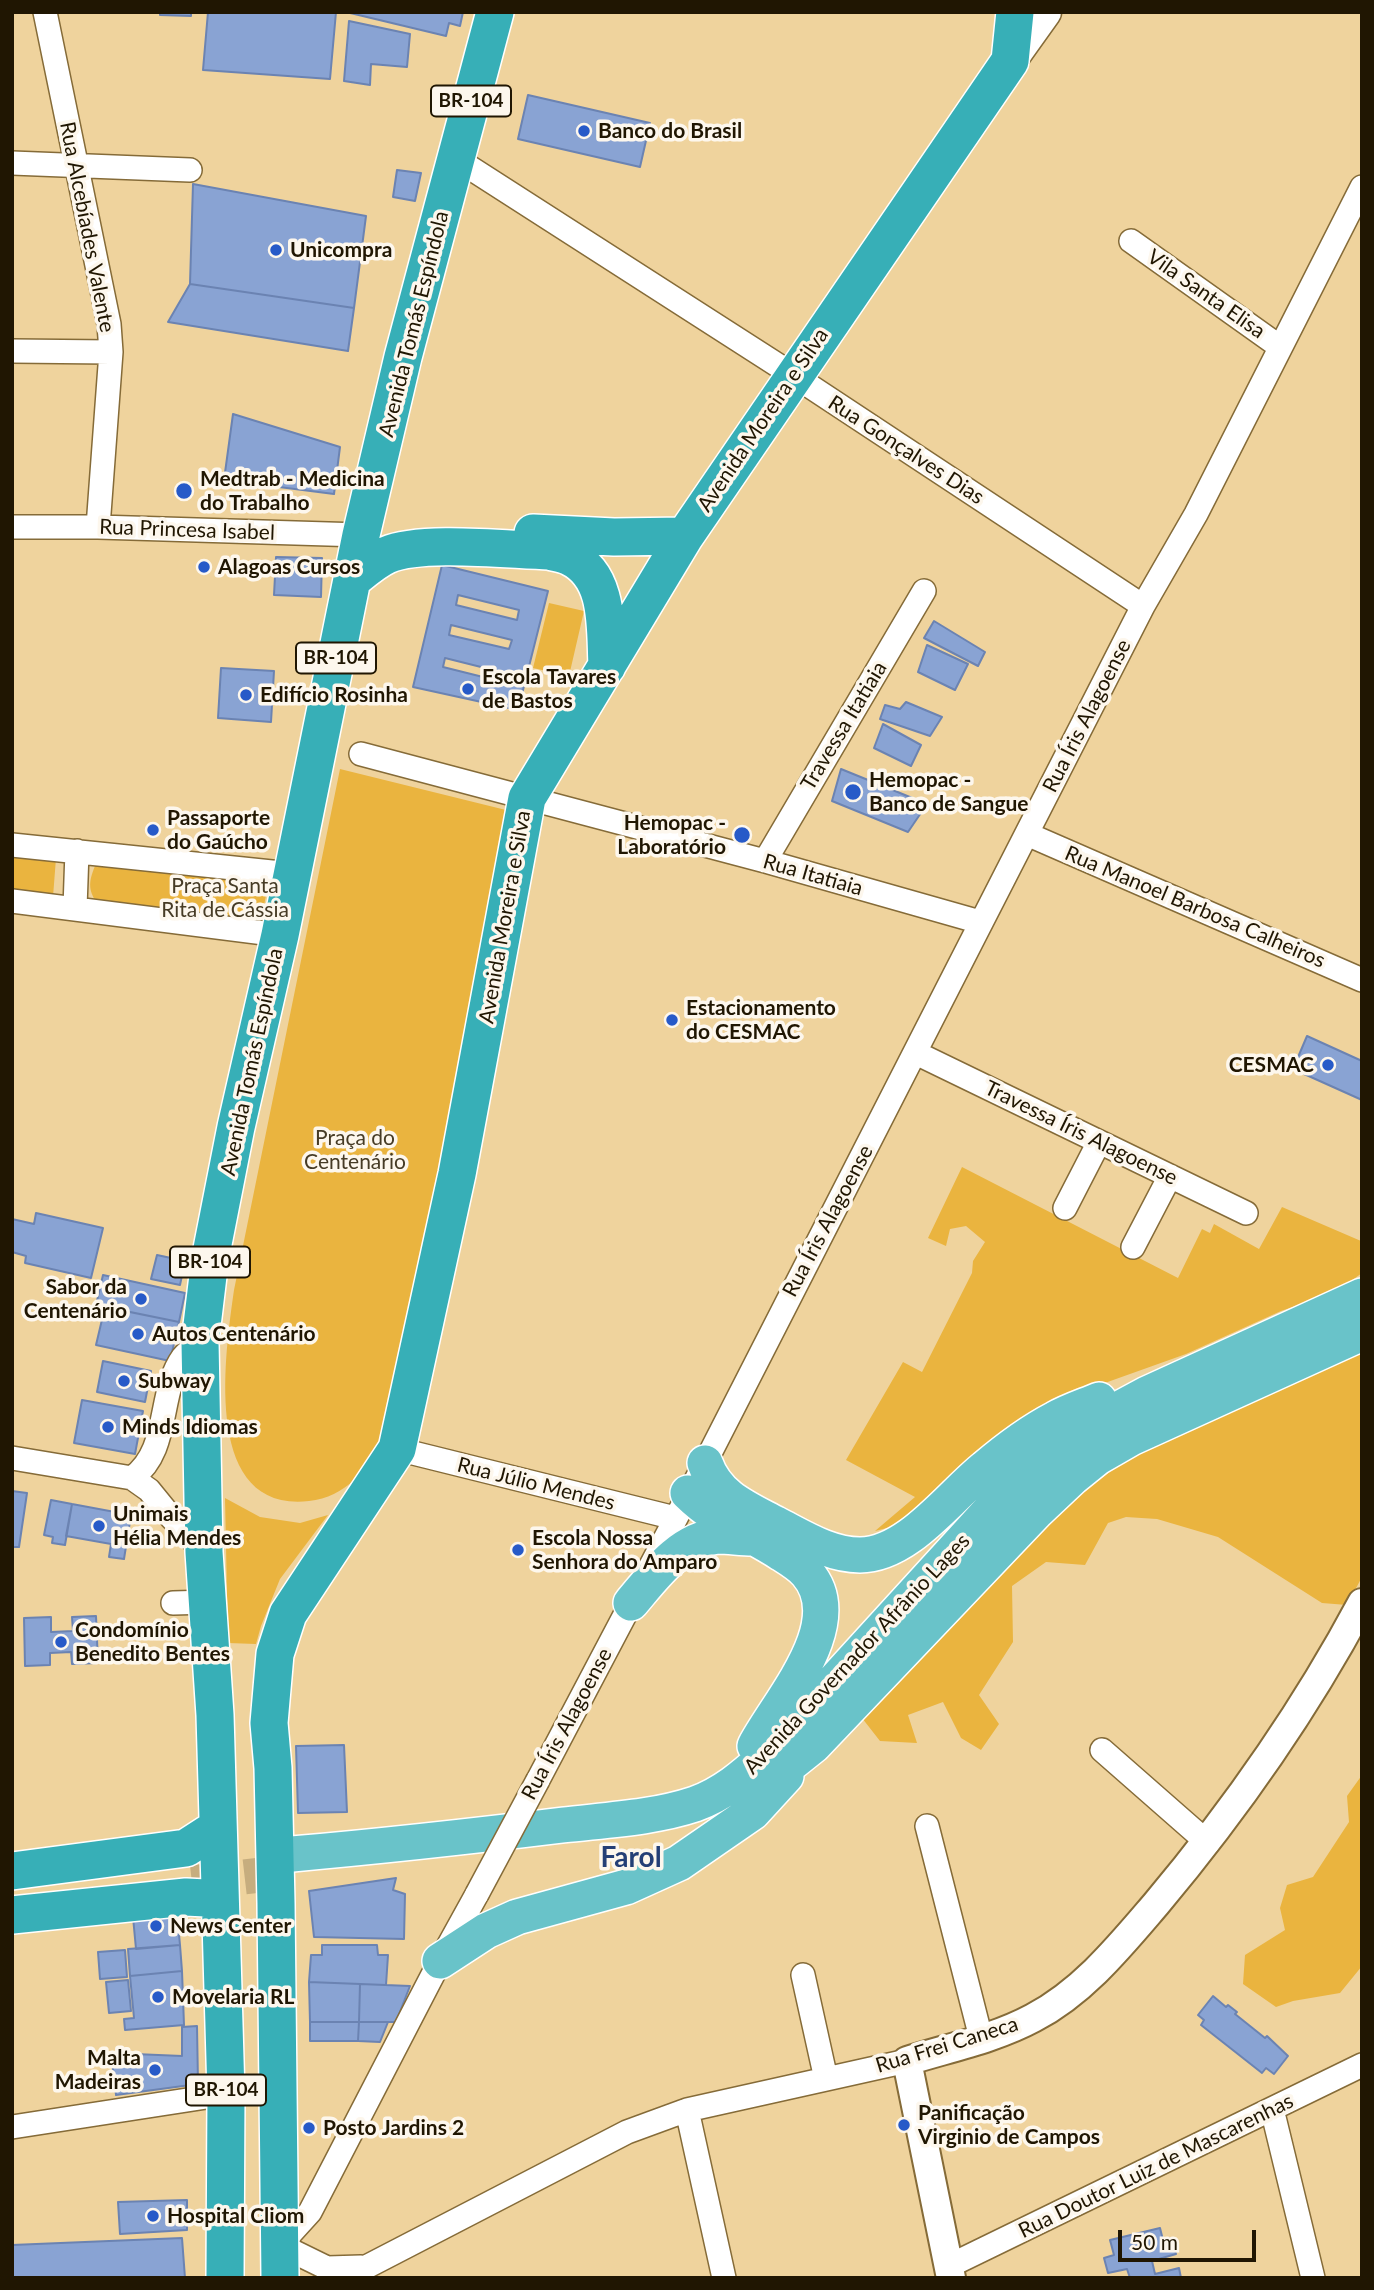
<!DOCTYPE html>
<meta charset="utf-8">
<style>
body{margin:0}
#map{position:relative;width:1374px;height:2290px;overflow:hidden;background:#efd39d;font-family:Lato,sans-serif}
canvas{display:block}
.frame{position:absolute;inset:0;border:14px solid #201602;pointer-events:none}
.scale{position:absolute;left:1118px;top:2230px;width:138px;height:32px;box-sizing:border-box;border:4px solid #201602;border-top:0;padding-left:9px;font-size:21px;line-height:24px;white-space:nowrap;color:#201602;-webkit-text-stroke:5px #fdf7ed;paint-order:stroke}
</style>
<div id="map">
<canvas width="1374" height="2290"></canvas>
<div class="frame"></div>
<div class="scale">50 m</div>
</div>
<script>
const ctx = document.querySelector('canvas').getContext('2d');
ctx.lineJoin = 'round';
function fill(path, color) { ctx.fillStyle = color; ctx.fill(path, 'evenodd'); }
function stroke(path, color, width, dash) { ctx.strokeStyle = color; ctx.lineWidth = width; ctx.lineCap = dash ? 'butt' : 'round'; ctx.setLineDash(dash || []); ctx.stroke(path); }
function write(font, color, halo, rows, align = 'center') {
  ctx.font = font + ' Lato,sans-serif'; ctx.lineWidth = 7; ctx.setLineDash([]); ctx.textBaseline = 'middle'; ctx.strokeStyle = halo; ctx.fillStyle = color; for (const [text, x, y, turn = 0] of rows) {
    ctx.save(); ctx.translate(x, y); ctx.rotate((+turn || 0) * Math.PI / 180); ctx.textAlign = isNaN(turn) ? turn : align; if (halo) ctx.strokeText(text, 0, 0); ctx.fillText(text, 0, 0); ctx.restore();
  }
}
const green = new Path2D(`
 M549,603L584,611L569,676L533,668Z
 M340,769L514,812L445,1166L383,1439C367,1470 346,1497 309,1501C201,1513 225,1354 234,1290Z
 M12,854L56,858L53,897L12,894Z
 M108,862L269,880L260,926L99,906C88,891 88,883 95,866Z
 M962,1167L1178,1278L1202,1229L1210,1233L1214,1224L1259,1249L1282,1207L1361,1241L1362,1273L1336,1292L1281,1311L1186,1354L1060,1399L891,1527L875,1531L915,1497L846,1460L903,1362L922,1372L972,1273L973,1261L985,1242L966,1226L950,1229L946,1246L928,1238Z
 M1362,1350V1577L1347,1605L1322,1603L1218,1537L1157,1519L1126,1517L1108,1523L1085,1565L1046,1562L1012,1586L1013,1642L979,1695L999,1724L981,1750L961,1738L943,1702L908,1715L917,1743L880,1741L862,1718L1057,1510L1151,1442Z
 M225,1498L260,1517L300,1523L328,1515L280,1579L261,1626L256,1644L228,1643Z
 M1362,1775V1966L1340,1993L1293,2001L1276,2007L1243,1984L1245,1955L1285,1930L1280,1908L1287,1885L1313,1877L1349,1822L1347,1796Z`);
const building = new Path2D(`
 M160,12H191V16L160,15Z
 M208,12H336L330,79L203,70Z
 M346,12H463L460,26L449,23L446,36Z
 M349,21L410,34L407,67L371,64L370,85L344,81Z
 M528,95L650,123L640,167L518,139Z
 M397,170L421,173L415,201L393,197Z
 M193,184L366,216L354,308L190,284Z
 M190,284L354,308L348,351L168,322Z
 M233,414L340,447L334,494L224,480Z
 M276,557L322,558L321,597L274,595Z
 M442,565L548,591L518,710L413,687ZM458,595L519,610L517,620L456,605ZM451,625L512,640L509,649L449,635ZM445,658L505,673L503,682L443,667Z
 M934,621L985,652L978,666L924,638Z
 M927,645L968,664L955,690L918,672Z
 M221,668L274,671L271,722L218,718Z
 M906,702L942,717L930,736L880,719L885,705L900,709Z
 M883,724L921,745L911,766L874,748Z
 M841,769L927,804L908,832L832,801Z
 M1307,1036L1362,1061V1100L1293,1069Z
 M36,1213L103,1228L91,1278L25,1263L26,1256L12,1252V1219L34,1224Z
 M157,1255L185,1261L180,1285L151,1279Z
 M103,1275L185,1293L179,1322L96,1305Z
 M105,1307L179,1322L170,1361L96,1345Z
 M103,1361L151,1371L145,1402L97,1392Z
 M82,1400L143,1411L135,1454L74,1443Z
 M12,1491L27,1493L19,1547H12Z
 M51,1500L72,1504L65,1545L52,1543L53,1537L44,1535Z
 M72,1504L131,1515L124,1559L109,1557L111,1544L66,1536Z
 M96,1616L98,1663L72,1664L71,1652L50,1653V1665L25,1666L24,1618L51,1617V1632L73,1631L72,1617Z
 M344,1745L347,1812L298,1813L296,1746Z
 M396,1878L393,1890L405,1894L404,1939L314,1937L309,1891Z
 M177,1913L180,1945L136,1949L133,1917Z
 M180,1945L182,1971L130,1976L128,1949Z
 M322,1945H377L378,1955H388L386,1985L309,1982L311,1955H322Z
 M125,1950L127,1977L100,1979L98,1952Z
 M182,1971L184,2025L125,2030L124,2019L134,2018L130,1976Z
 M128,1980L131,2011L109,2013L106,1982Z
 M309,1982L360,1984L359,2022H310Z
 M360,1984L410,1986L396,2022H359Z
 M1213,1996L1226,2007L1228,2005L1237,2012L1235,2014L1265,2038L1267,2036L1288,2056L1274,2074L1266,2068L1262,2073L1201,2025L1204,2020L1198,2015Z
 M310,2022H359L358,2041H310Z
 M359,2022H388L380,2042L358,2041Z
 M197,2026L198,2084L116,2095L111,2053L182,2056V2027Z
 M187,2200V2230L120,2234L118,2202Z
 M1160,2228L1163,2240L1171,2238L1176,2254L1152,2261L1155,2274L1179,2268L1181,2278H1130L1127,2269L1108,2273L1104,2258L1114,2255L1110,2240Z
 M182,2238L185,2278H12V2245Z`);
const primaryTunnel = new Path2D(`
 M192,1883L296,1871`);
const minor = new Path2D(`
 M45,12L109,324L111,352L98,527
 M455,158L793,375L1143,606
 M12,163L190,170
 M1131,241L1280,347
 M12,351L111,352
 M12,527H98L361,535
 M361,754L765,861L980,922
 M1027,834L1362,980
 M12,845L291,874
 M765,861L924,591
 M12,901L280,935
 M75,908L77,851
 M916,1053L1246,1213
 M1065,1208L1099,1142
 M1133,1247L1170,1176
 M397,1449L675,1518
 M12,1458L132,1478L149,1490L171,1517L204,1552
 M132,1478C171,1450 157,1393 183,1357C188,1351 195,1347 200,1342
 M173,1603L209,1602
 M1102,1750L1208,1843
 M538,1780L705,1463L1143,606L1196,514L1362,187
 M927,1826L981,2038
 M803,1975L826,2079
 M1272,2109L1313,2278
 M687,2110L724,2278
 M12,2127L226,2094
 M949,2266L1362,2065
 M361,2267L327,2268L280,2245L310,2212L440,1961L477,1894
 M345,2278L627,2132L687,2110L907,2061`);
const tertiary = new Path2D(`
 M951,2278L907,2061C948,2048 994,2039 1033,2018C1083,1992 1120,1946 1156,1904C1234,1811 1305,1710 1362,1603`);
const secondary = new Path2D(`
 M1010,61L1045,12`);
const primary = new Path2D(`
 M705,1463C717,1497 746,1508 776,1524C802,1537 829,1555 860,1555C908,1555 950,1496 985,1468C1005,1451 1032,1431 1055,1419C1069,1411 1085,1406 1099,1400
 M688,1493C716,1521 750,1533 782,1554C790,1559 801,1566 807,1573C851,1623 778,1702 755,1746
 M631,1603C654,1576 680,1539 718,1536C729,1536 741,1538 752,1538
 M759,1789L814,1745L1037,1511L1072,1478L1098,1457L1131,1438L1362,1333
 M292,1854C383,1846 473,1836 563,1825C606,1820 653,1818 695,1804C723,1794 744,1776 765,1757L995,1505L1042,1461L1082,1429L1147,1394L1362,1296
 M440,1961L486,1931L517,1917L626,1887L679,1863L753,1812L786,1776`);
const trunk = new Path2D(`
 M533,533L614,537L685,536
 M352,580C363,571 374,561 387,555C422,540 509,550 549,551C556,553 564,554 570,557C610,576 605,628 607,666
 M12,1871L186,1848L217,1828
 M12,1915L186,1897L206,1898L219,1902
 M225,2278L226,2094L215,1715L204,1552L200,1342L210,1259L236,1127L280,935L361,535L403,357L495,12
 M280,2278L276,1903L273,1768L269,1723L275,1654L288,1614L397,1449L457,1174L527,798L685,536L1010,61L1015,12`);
const minorBridge = new Path2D(`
 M477,1894L538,1780`);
const markers = [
 [584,131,7,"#275ac8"],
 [276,250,7,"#275ac8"],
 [184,491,9,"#275ac8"],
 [204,567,7,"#275ac8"],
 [468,689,7,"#275ac8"],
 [246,695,7,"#275ac8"],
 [853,792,9,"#275ac8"],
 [153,830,7,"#275ac8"],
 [742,835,9,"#275ac8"],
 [672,1020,7,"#275ac8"],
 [1328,1065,7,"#275ac8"],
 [141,1299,7,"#275ac8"],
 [138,1334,7,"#275ac8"],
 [124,1381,7,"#275ac8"],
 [108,1427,7,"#275ac8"],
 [99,1526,7,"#275ac8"],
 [518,1550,7,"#275ac8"],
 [61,1642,7,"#275ac8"],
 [156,1926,7,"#275ac8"],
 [158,1997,7,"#275ac8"],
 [155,2070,7,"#275ac8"],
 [904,2125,7,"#275ac8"],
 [309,2128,7,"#275ac8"],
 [153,2216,7,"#275ac8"]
];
const shields = [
 [471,101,80],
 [336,658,80],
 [210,1262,80],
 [226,2090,80]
];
const shieldNames = [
 ["BR-104",471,101],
 ["BR-104",336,658],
 ["BR-104",210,1262],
 ["BR-104",226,2090]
];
const poiNames = [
 ["Banco do Brasil",598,131],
 ["Unicompra",290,250],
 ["Medtrab - Medicina",200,479],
 ["do Trabalho",200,503],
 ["Alagoas Cursos",218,567],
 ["Escola Tavares",482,677],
 ["de Bastos",482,701],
 ["Edifício Rosinha",260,695],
 ["Hemopac -",869,780],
 ["Banco de Sangue",869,804],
 ["Passaporte",167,818],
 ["do Gaúcho",167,842],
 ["Hemopac -",726,823,"right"],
 ["Laboratório",726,847,"right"],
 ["Estacionamento",686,1008],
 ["do CESMAC",686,1032],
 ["CESMAC",1314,1065,"right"],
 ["Sabor da",127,1287,"right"],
 ["Centenário",127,1311,"right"],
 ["Autos Centenário",152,1334],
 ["Subway",138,1381],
 ["Minds Idiomas",122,1427],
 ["Unimais",113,1514],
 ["Hélia Mendes",113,1538],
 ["Escola Nossa",532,1538],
 ["Senhora do Amparo",532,1562],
 ["Condomínio",75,1630],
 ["Benedito Bentes",75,1654],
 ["News Center",170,1926],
 ["Movelaria RL",172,1997],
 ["Malta",141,2058,"right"],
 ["Madeiras",141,2082,"right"],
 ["Panificação",918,2113],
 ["Virginio de Campos",918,2137],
 ["Posto Jardins 2",323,2128],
 ["Hospital Cliom",167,2216]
];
const streetNames = [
 ["Rua Alcebíades Valente",87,227,79],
 ["Vila Santa Elisa",1206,294,35],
 ["Avenida Tomás Espíndola",414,324,-76],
 ["Avenida Moreira e Silva",763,420,-56],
 ["Rua Gonçalves Dias",906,450,33],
 ["Rua Princesa Isabel",187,530,2],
 ["Rua Íris Alagoense",1087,716,-63],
 ["Travessa Itatiaia",844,726,-59],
 ["Rua Itatiaia",813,875,16],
 ["Rua Manoel Barbosa Calheiros",1195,907,23],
 ["Avenida Moreira e Silva",505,917,-80],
 ["Avenida Tomás Espíndola",252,1062,-78],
 ["Travessa Íris Alagoense",1081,1133,26],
 ["Rua Íris Alagoense",828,1221,-62],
 ["Rua Júlio Mendes",536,1484,14],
 ["Avenida Governador Afrânio Lages",857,1654,-47],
 ["Rua Íris Alagoense",567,1724,-62],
 ["Rua Frei Caneca",947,2045,-17],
 ["Rua Doutor Luiz de Mascarenhas",1156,2166,-26]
];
const parkNames = [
 ["Praça Santa",225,886],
 ["Rita de Cássia",225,910],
 ["Praça do",355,1138],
 ["Centenário",355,1162]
];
const districtNames = [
 ["Farol",631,1858]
];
fill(green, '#eab43f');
fill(building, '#89a3d3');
stroke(building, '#6b83b2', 2);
stroke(primaryTunnel, '#c6ad7e', 35, [35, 18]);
stroke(minor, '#856b38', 26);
stroke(tertiary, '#856b38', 32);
stroke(secondary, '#856b38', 35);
stroke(primary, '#fff', 38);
stroke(trunk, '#fff', 40);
stroke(minor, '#fff', 23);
stroke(tertiary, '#fff', 28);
stroke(secondary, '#fff', 32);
stroke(primary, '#69c3c9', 35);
stroke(trunk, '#37afb7', 37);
stroke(minorBridge, '#856b38', 26, []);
stroke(minorBridge, '#fff', 23);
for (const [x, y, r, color] of markers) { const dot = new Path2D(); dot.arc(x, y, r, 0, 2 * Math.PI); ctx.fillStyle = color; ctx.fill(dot); stroke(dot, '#fdf7ed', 2.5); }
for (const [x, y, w] of shields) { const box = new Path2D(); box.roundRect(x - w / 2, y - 15.5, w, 31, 5); ctx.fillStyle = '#fdf7ed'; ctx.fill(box); stroke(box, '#201602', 2); }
write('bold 19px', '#201602', null, shieldNames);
write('bold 21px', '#201602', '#fdf7ed', poiNames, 'left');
write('21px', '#201602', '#fdf7ed', streetNames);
write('21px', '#463b25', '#fdf7ed', parkNames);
write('bold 28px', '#243f76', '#fdf7ed', districtNames);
</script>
